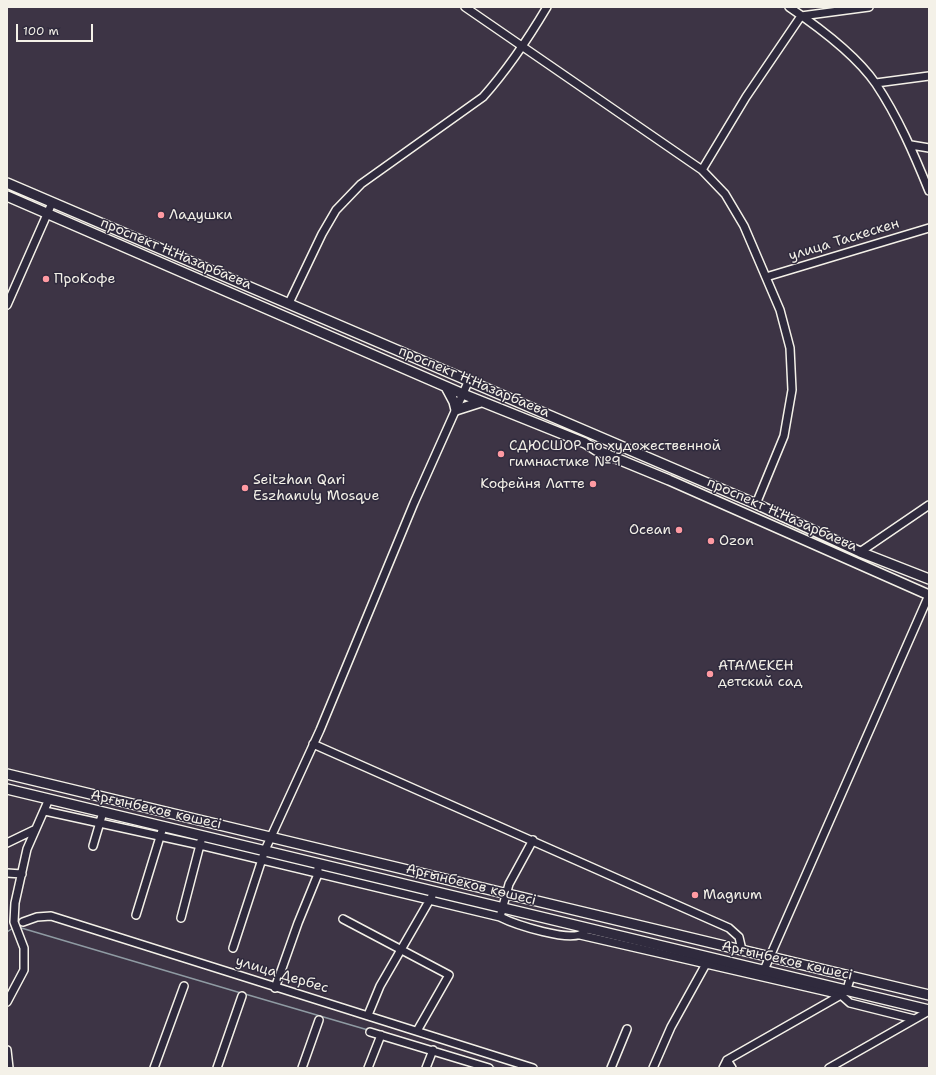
<!DOCTYPE html>
<meta charset="utf-8">
<style>
body{margin:0}
#map{position:relative;width:936px;height:1075px;overflow:hidden;background:#3d3445;font-family:"Shantell Sans",sans-serif}
canvas{display:block}
.frame{position:absolute;inset:0;border:8px solid #f4f1e8;pointer-events:none}
.scale{position:absolute;left:16px;top:24px;width:77px;height:18px;box-sizing:border-box;border:2px solid #f4f1e8;border-top:0;padding-left:5px;font-size:12px;line-height:14px;white-space:nowrap;color:#f4f1e8;-webkit-text-stroke:3px #2f2a3d;paint-order:stroke}
</style>
<div id="map">
<canvas width="936" height="1075"></canvas>
<div class="frame"></div>
<div class="scale">100 m</div>
</div>
<script>
const ctx = document.querySelector('canvas').getContext('2d');
ctx.lineJoin = 'round';
function stroke(path, color, width, dash) { ctx.strokeStyle = color; ctx.lineWidth = width; ctx.lineCap = dash ? 'butt' : 'round'; ctx.setLineDash(dash || []); ctx.stroke(path); }
function write(font, color, halo, rows, align = 'center') {
  ctx.font = font + ' "Shantell Sans",sans-serif'; ctx.lineWidth = 3; ctx.setLineDash([]); ctx.textBaseline = 'middle'; ctx.strokeStyle = halo; ctx.fillStyle = color; for (const [text, x, y, turn = 0] of rows) {
    ctx.save(); ctx.translate(x, y); ctx.rotate((+turn || 0) * Math.PI / 180); ctx.textAlign = isNaN(turn) ? turn : align; if (halo) ctx.strokeText(text, 0, 0); ctx.fillText(text, 0, 0); ctx.restore();
  }
}
const stream = new Path2D(`
 M18,927L241,993
 M7,932L13,928
 M245,994L368,1030
 M490,1066L496,1068`);
const minor = new Path2D(`
 M465,7L702,170
 M789,7C817,26 857,56 876,84C898,117 914,154 929,191
 M876,83L929,76
 M911,145L929,148
 M766,277L929,228
 M289,303L322,234L336,210L361,184L483,97C508,69 528,39 547,7
 M7,305L52,203
 M756,504L784,436L792,390L790,348L780,310L744,226L725,194L702,170L746,97L801,16L869,7
 M860,552L929,505
 M313,744L729,928L739,937L742,950
 M45,811L200,845L500,917
 M533,840L509,884L500,917C514,924 573,944 584,932
 M7,843L34,830
 M93,846L103,812
 M7,873L22,874
 M136,915L163,827
 M181,918L201,841
 M343,919L449,975L417,1031
 M23,922L37,917L51,916L533,1068
 M580,935L841,995L850,1003L914,1019
 M233,948L265,850L320,730L414,503L469,380
 M764,970L929,595
 M275,988L298,923L318,874V863
 M7,1002L24,970V948L14,922L15,903L27,849L49,799
 M368,1015L380,986L432,896
 M370,1032L489,1068
 M7,1050L9,1068
 M727,1060L732,1068
 M154,1068L184,986
 M217,1068L242,996
 M302,1068L319,1020
 M368,1068L381,1035
 M426,1068L433,1050
 M611,1068L627,1029
 M653,1068L671,1027L706,964
 M723,1068L727,1060L841,995L847,989L851,976
 M829,1068L929,1011`);
const major = new Path2D(`
 M7,183L756,504L860,552L929,579
 M7,196L463,394L585,443L596,450L669,480L929,595
 M446,387L454,402L456,410L481,402
 M7,774L929,995
 M7,789L929,1010`);
const markers = [
 [161,215,4,"#ff9aa2"],
 [46,279,4,"#ff9aa2"],
 [501,454,4,"#ff9aa2"],
 [593,484,4,"#ff9aa2"],
 [245,488,4,"#ff9aa2"],
 [679,530,4,"#ff9aa2"],
 [711,541,4,"#ff9aa2"],
 [710,674,4,"#ff9aa2"],
 [695,895,4,"#ff9aa2"]
];
const poiNames = [
 ["Ладушки",169,215],
 ["ПроКофе",54,279],
 ["СДЮСШОР по художественной",509,446],
 ["гимнастике №9",509,462],
 ["Seitzhan Qari",253,480],
 ["Eszhanuly Mosque",253,496],
 ["Кофейня Латте",585,484,"right"],
 ["Ocean",671,530,"right"],
 ["Ozon",719,541],
 ["АТАМЕКЕН",718,666],
 ["детский сад",718,682],
 ["Magnum",703,895]
];
const streetNames = [
 ["улица Таскескен",844,240,-17],
 ["проспект Н.Назарбаева",176,254,23],
 ["проспект Н.Назарбаева",474,382,23],
 ["проспект Н.Назарбаева",782,515,24],
 ["Арғынбеков көшесі",156,810,13],
 ["Арғынбеков көшесі",471,885,14],
 ["Арғынбеков көшесі",787,961,13],
 ["улица Дербес",282,975,17]
];
stroke(stream, '#8f9ba3', 1.5);
stroke(minor, '#f4f1e8', 10);
stroke(major, '#f4f1e8', 12);
stroke(minor, '#2f2a3d', 7);
stroke(major, '#2f2a3d', 9);
for (const [x, y, r, color] of markers) { const dot = new Path2D(); dot.arc(x, y, r, 0, 2 * Math.PI); ctx.fillStyle = color; ctx.fill(dot); stroke(dot, '#2f2a3d', 1.5); }
write('14px', '#f4f1e8', '#2f2a3d', poiNames, 'left');
write('14px', '#f4f1e8', '#2f2a3d', streetNames);
</script>
